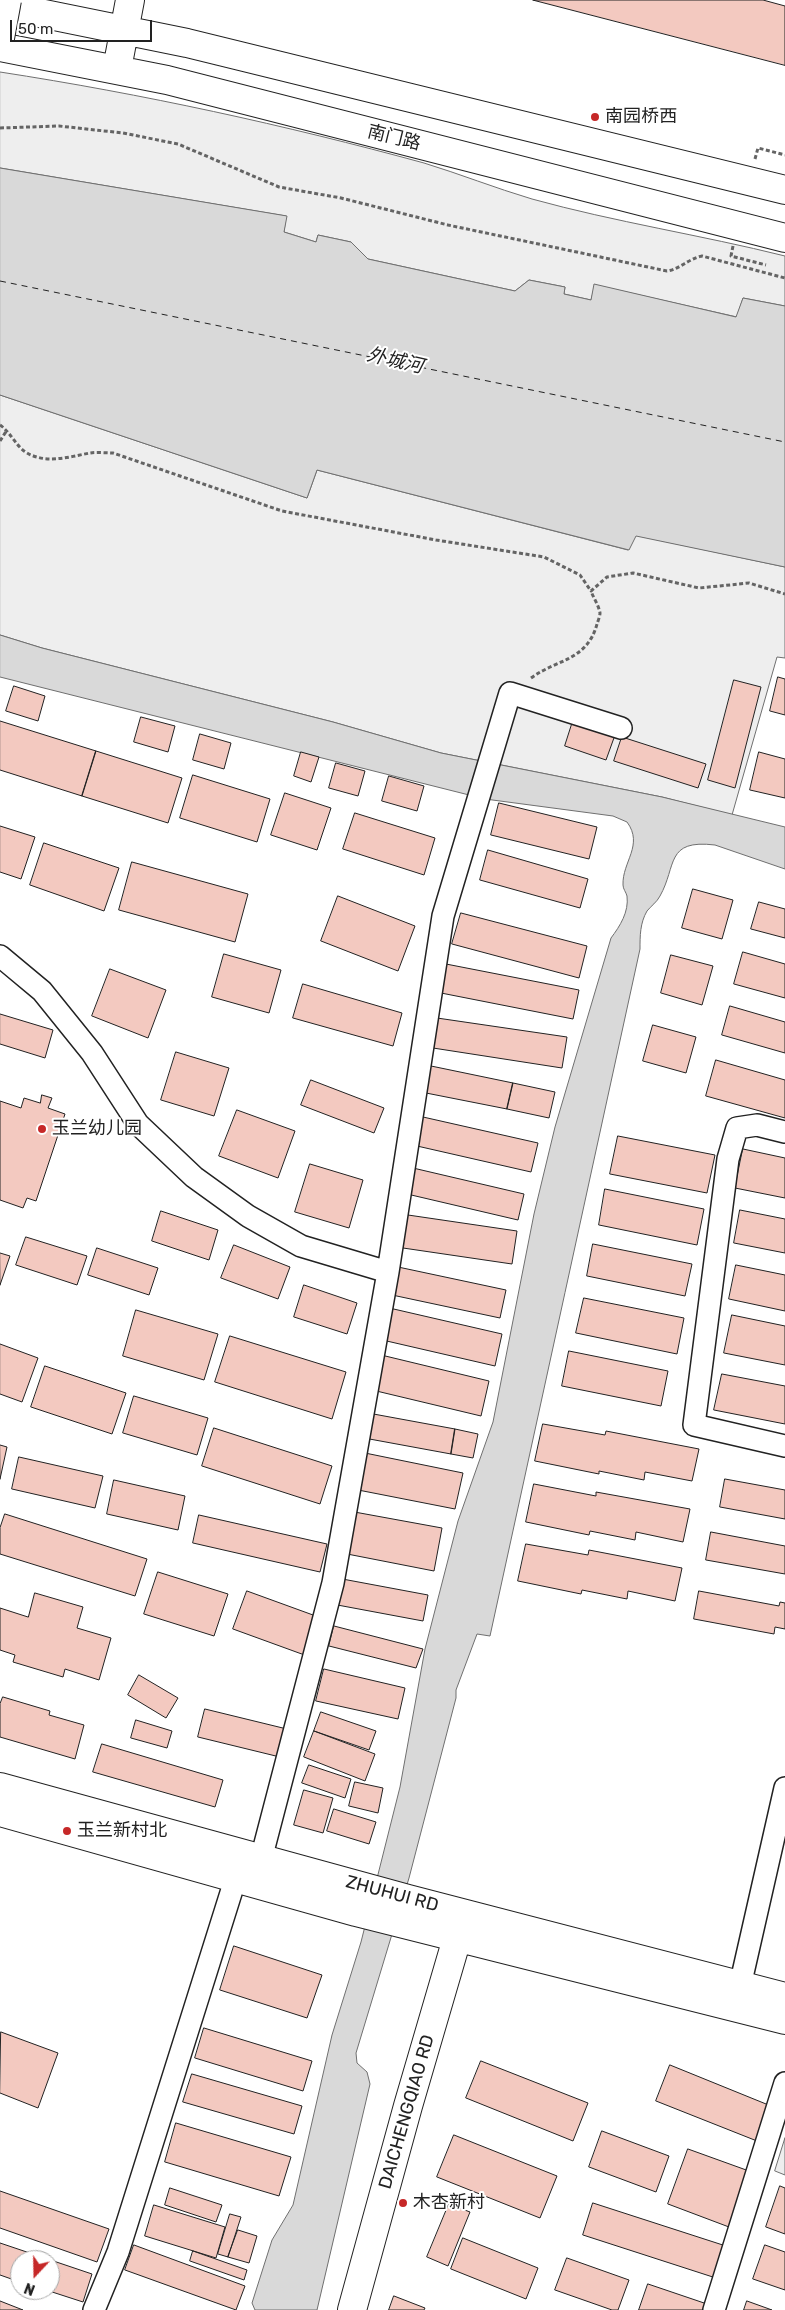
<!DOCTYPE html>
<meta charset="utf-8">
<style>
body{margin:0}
#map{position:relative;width:785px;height:2310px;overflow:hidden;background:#fff;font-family:Rubik,sans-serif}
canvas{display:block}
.north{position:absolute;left:10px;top:2250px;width:50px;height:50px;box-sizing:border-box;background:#fff;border:1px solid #a7a7a7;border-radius:50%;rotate:201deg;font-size:14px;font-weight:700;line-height:20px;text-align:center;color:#222}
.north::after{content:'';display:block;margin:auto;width:18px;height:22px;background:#c62828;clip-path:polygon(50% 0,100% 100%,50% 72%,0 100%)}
.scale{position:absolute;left:10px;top:20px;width:142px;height:22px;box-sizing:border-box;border:2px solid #222;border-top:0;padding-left:6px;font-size:15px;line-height:18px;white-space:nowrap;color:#222;-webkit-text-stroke:4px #fff;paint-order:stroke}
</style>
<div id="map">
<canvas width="785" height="2310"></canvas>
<div class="north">N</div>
<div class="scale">50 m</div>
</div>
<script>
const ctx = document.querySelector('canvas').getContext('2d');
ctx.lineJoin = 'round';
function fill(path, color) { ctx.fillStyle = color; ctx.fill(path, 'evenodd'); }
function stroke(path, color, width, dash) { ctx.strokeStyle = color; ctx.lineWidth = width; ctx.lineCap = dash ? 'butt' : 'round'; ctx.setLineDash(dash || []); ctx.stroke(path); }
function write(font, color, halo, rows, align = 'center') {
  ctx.font = font + ' Rubik,"Noto Sans SC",sans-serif'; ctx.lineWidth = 4; ctx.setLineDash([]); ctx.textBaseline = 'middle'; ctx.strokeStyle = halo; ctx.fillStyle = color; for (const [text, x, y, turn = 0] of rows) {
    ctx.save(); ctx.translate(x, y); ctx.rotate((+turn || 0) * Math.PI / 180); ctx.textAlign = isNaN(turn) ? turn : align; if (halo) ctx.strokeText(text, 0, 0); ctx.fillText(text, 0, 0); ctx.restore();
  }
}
const green = new Path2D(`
 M0,72C143,94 285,125 424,163C460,174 495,188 532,199C615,222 701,235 785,256V306L743,298L737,317L595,285L591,300L564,294L565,287L529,280L515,291L368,259L351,242L318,235L316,242L284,232L286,216L0,168Z
 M0,395L307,498L317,470L628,550L635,535L785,567V658L777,657L732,815L662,797L441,753L333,722L42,648L0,635Z
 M785,2138V2175L775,2171Z`);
const water = new Path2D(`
 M0,168L287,216L284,232L316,242L318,235L351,242L368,259L515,291L529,280L565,287L564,294L591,300L594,284L736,317L743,298L785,306V567L636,536L629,550L317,470L307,498L0,395Z
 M0,635L42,648L333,722L441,753L662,797L785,827V869L715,845C665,839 677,866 660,896C657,902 651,906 647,911C640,923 640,936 640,949L490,1636L477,1634L456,1690V1698L409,1878L356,2053L357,2063L367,2072L370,2084L317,2310H255L252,2303L272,2240L293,2205L332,2035L361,1942L400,1787L425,1649L458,1521L493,1422L534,1214L555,1127L611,938C620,926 629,912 627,896C626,892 623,889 623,885C622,862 644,845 627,822L613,816L485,799L0,677Z`);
const ferry = new Path2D(`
 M0,281L785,442`);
const building = new Path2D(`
 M533,0H763L785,6V65Z
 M778,677L785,679V715L770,711Z
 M734,680L761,687L735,788L708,780Z
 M14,686L45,696L38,721L6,711Z
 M141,717L175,726L168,752L134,742Z
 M0,721L96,751L82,796L0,770Z
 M573,721L615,735L606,760L565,746Z
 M200,734L231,743L224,769L193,760Z
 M622,737L706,764L698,788L614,761Z
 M96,751L182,778L168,823L82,796Z
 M301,752L319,757L311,782L294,776Z
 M759,752L785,759V798L750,790Z
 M336,763L365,771L358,796L329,788Z
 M193,775L270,799L257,842L180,818Z
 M389,776L424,786L417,811L382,801Z
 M285,793L331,808L317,850L271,835Z
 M499,803L597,827L589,859L491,835Z
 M355,813L435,838L424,875L343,849Z
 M0,826L35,837L21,879L0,872Z
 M44,843L119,868L104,911L30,885Z
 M488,850L588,879L580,908L480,880Z
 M132,862L248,894L235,942L119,910Z
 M693,889L733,900L722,939L682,928Z
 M338,896L415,926L398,971L321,941Z
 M759,902L785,909V938L751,929Z
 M461,913L587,946L579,978L452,944Z
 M743,952L785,964V998L734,984Z
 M224,954L281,970L269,1013L212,997Z
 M671,955L713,966L702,1005L661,993Z
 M446,964L579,990L573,1019L441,993Z
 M110,969L166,990L148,1038L92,1016Z
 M303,984L402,1013L393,1046L293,1018Z
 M730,1006L785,1022V1053L722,1035Z
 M0,1014L53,1030L45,1058L0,1044Z
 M437,1018L567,1037L562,1068L433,1048Z
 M653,1025L696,1037L686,1073L643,1061Z
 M176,1052L229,1068L214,1116L161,1100Z
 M716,1060L785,1080V1118L706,1096Z
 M431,1066L513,1083L507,1109L426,1093Z
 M311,1080L384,1108L374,1133L301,1105Z
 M513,1083L555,1092L549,1118L507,1109Z
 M42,1095L52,1098L48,1108L65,1114L36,1201L27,1198L23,1208L0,1200V1101L21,1108L24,1098L40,1103Z
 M237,1110L295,1131L278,1178L219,1156Z
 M423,1117L538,1143L531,1172L417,1146Z
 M618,1136L715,1155L707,1193L610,1174Z
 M743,1149L785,1158V1198L735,1188Z
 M310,1164L363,1180L349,1228L295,1212Z
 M413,1168L524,1194L518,1220L407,1194Z
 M605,1189L704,1209L697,1245L599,1225Z
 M740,1210L785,1219V1253L734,1243Z
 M161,1211L218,1230L209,1260L152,1241Z
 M408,1215L517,1231L512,1264L403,1248Z
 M26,1237L87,1256L77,1285L16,1265Z
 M593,1244L692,1264L685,1296L587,1276Z
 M234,1245L290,1267L278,1299L221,1278Z
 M97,1248L158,1268L149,1295L88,1275Z
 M0,1253L10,1256L0,1285Z
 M736,1265L785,1275V1311L729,1299Z
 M398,1267L506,1290L500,1318L392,1295Z
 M304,1285L357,1303L347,1334L294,1317Z
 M584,1298L684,1318L677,1354L576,1333Z
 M385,1307L502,1334L495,1366L378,1339Z
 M136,1310L218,1334L204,1380L123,1356Z
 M732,1315L785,1326V1365L724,1353Z
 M230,1336L346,1372L332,1419L215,1382Z
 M0,1344L38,1358L22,1402L0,1394Z
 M569,1351L668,1371L661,1406L562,1386Z
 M377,1354L489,1381L481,1416L368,1389Z
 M45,1366L126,1393L112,1434L31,1407Z
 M722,1374L785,1386V1424L714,1410Z
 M134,1396L208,1418L197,1455L123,1433Z
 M368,1413L455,1429L451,1454L364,1438Z
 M543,1424L605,1435L606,1431L699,1449L692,1481L645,1472L644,1480L599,1471V1474L535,1461Z
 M214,1428L332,1466L320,1504L202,1466Z
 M455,1429L478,1434L473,1458L451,1454Z
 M0,1445L7,1447L0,1479Z
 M360,1452L463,1473L455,1509L353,1489Z
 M19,1457L103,1476L95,1508L12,1489Z
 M725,1479L785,1490V1519L720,1507Z
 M114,1480L185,1496L178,1530L107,1514Z
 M534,1484L596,1496V1492L690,1509L683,1542L636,1532L635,1540L590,1531L589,1535L526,1522Z
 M349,1511L442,1528L434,1571L342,1553Z
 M5,1514L147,1559L135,1596L0,1554V1528Z
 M199,1515L327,1544L320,1572L193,1543Z
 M711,1532L785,1546V1574L706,1560Z
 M526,1544L588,1555L589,1550L682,1568L675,1601L628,1591L627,1599L582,1590L581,1594L518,1581Z
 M158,1572L228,1594L214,1636L144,1614Z
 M337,1578L428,1595L423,1621L332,1604Z
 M247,1591L324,1619L310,1657L233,1629Z
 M699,1591L779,1606L780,1602L785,1603V1629L775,1627L774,1634L694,1619Z
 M35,1593L83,1607L77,1628L111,1638L99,1680L65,1669L63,1677L13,1662L15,1655L0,1650V1608L28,1617Z
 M334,1626L423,1649L416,1668L329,1646Z
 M324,1669L405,1688L398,1719L316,1701Z
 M139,1675L178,1698L166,1718L128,1695Z
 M3,1697L50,1711L49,1715L84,1725L75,1759L0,1737V1704Z
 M205,1709L291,1730L284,1758L198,1737Z
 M321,1712L376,1731L369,1750L314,1731Z
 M136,1720L172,1731L167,1748L131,1738Z
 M314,1731L375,1754L365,1781L304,1757Z
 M102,1744L223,1780L215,1807L93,1772Z
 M309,1765L351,1779L345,1798L302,1783Z
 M355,1782L383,1788L378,1813L349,1806Z
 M304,1790L333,1798L323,1833L294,1825Z
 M334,1809L376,1822L369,1844L327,1831Z
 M234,1946L322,1975L307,2018L220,1990Z
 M204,2028L312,2061L303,2091L195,2058Z
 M1,2032L58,2053L38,2108L0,2093Z
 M481,2061L588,2103L573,2141L466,2098Z
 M670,2065L771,2106L757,2141L656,2101Z
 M192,2074L302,2106L294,2134L183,2102Z
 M176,2123L291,2157L279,2196L165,2162Z
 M602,2131L669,2156L656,2192L589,2167Z
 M454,2135L557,2176L540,2218L437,2177Z
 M688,2149L749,2171L729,2227L668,2204Z
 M780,2186L785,2188V2234L766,2227Z
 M170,2188L222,2205L216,2222L165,2205Z
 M0,2191L109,2229L97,2262L0,2228Z
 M593,2203L729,2247L719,2279L583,2235Z
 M449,2204L470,2212L448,2266L427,2257Z
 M154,2205L225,2227L216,2258L145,2236Z
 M230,2214L241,2217L228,2257L218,2254Z
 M238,2230L257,2236L249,2263L228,2257Z
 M463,2238L538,2268L526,2299L451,2269Z
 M0,2243L92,2274L83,2302L46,2290H50V2260H20V2282L0,2275Z
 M134,2245L245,2286L236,2310L125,2270Z
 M765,2245L785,2252V2290L753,2279Z
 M193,2251L247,2270L244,2280L190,2261Z
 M567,2258L629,2280L618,2310H612L555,2290Z
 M648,2284L710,2305L708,2310H639Z
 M394,2296L425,2308L424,2310H389Z
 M0,2301L23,2310H0Z
 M747,2301L772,2310H744Z`);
const path = new Path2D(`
 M0,128L59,126L123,133L178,144L279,187L341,198L448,225L667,271C680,269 688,259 702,256L785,278
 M755,159L758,148L785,155
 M733,246L731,256L766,265
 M0,425C10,432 15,444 24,451C44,465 68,457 90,453C97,452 106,453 113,453L282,511L436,540L544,557L580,575L591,591L607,577L633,573L699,588L749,583L785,594
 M0,441L7,430
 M531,678C557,659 587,661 597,624C598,621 600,616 600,613C599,606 593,597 591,591`);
const minor = new Path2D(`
 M0,956L42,991L92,1053L138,1124L194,1177L248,1216L301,1246L388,1272L333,1583L261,1859
 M785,1132L757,1125L737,1128L728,1159L694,1425L785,1446
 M388,1272L443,916L510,693L621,728
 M735,1999L740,1986L785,1788
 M94,2310L118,2252L236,1877
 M714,2310L785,2083`);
const major = new Path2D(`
 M0,5L187,43L785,190
 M0,47L167,80L785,238
 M117,69L130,0
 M0,1787L408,1899L785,1997
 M0,1812L356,1912L785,2020
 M352,2310L408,2106L463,1918`);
const majorBridge = new Path2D(`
 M0,38L7,0`);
const markers = [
 [595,117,5,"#c62828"],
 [42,1129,5,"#c62828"],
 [67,1831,5,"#c62828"],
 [403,2203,5,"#c62828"]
];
const poiNames = [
 ["南园桥西",605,117],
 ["玉兰幼儿园",52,1129],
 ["玉兰新村北",77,1831],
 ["木杏新村",413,2203]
];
const streetNames = [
 ["南门路",394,138,14],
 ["ZHUHUI RD",392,1894,15],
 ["DAICHENGQIAO RD",407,2112,-74]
];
const waterNames = [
 ["外城河",395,361,13]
];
fill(green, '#eee');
stroke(green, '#6f6f6f', 1);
fill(water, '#d9d9d9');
stroke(water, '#6f6f6f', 1);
stroke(ferry, '#222', 1, [6, 5]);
fill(building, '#f3c9c0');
stroke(building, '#222', 1);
stroke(minor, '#222', 24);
stroke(major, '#222', 30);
stroke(path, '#646464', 3, [4, 2.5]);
stroke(minor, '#fff', 21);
stroke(major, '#fff', 28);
stroke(majorBridge, '#222', 30, []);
stroke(majorBridge, '#fff', 28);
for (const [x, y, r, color] of markers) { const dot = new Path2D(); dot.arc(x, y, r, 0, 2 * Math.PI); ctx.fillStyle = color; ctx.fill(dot); stroke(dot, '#fff', 2); }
write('18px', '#222', '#fff', poiNames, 'left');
write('18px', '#222', '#fff', streetNames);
write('italic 19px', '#222', '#fff', waterNames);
</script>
